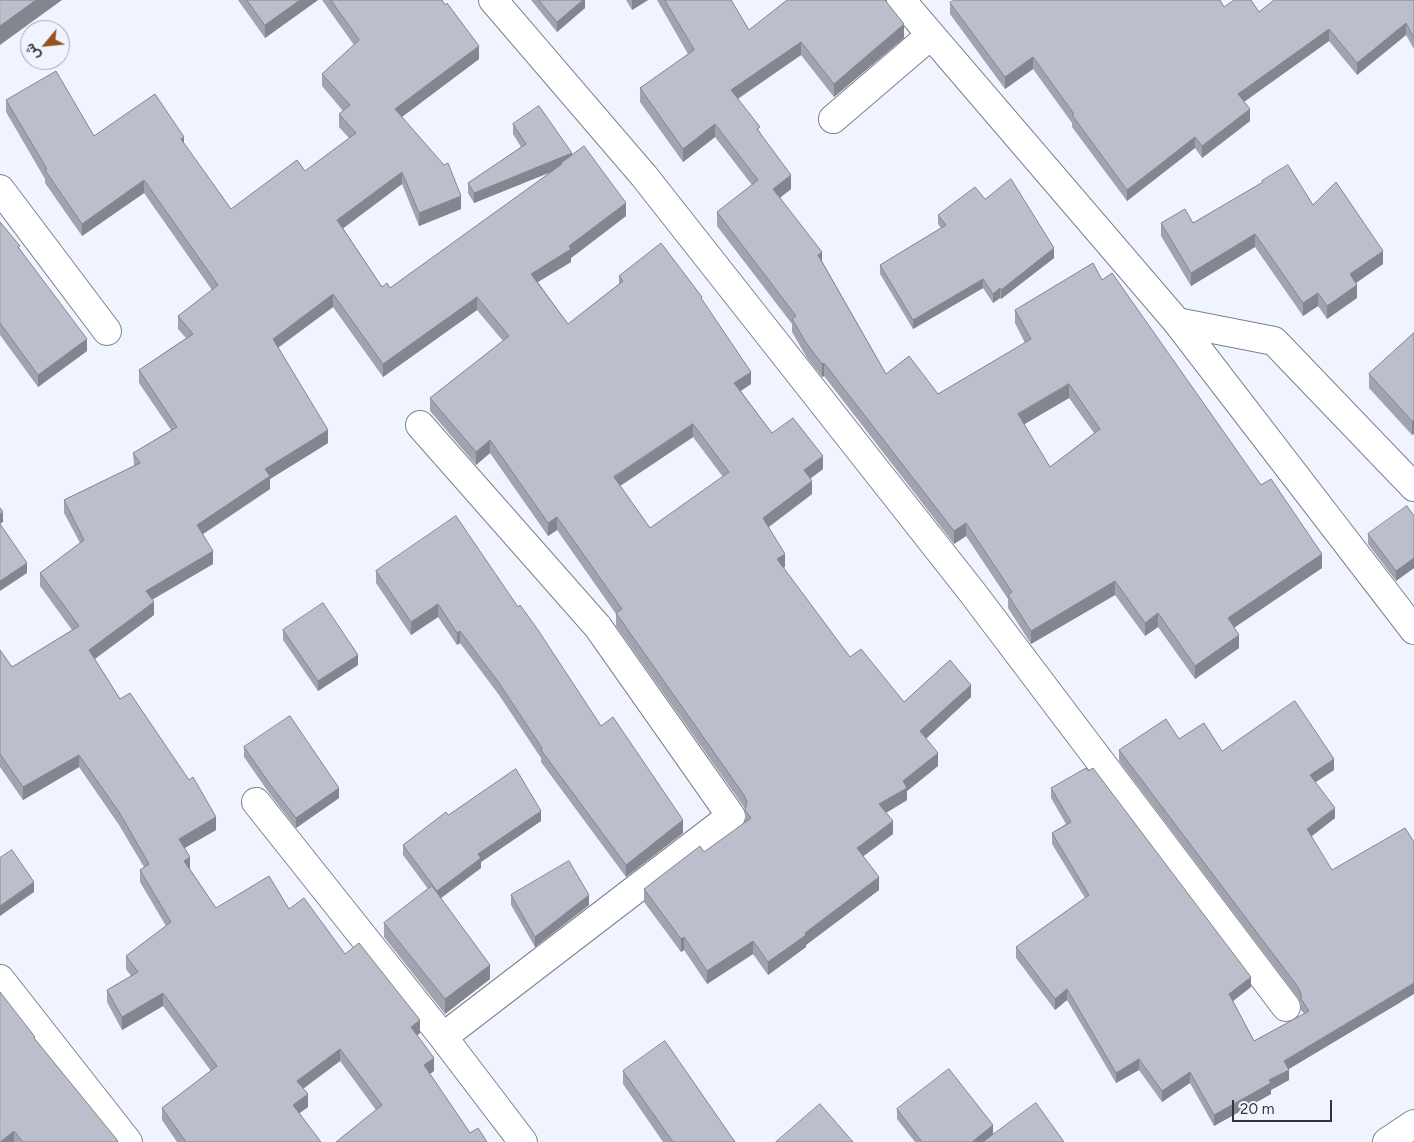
<!DOCTYPE html>
<meta charset="utf-8">
<style>
body{margin:0}
#map{position:relative;width:1414px;height:1142px;overflow:hidden;background:#f0f4fe;font-family:Figtree,Vazirmatn,sans-serif}
canvas{display:block}
.north{position:absolute;left:20px;top:20px;width:50px;height:50px;box-sizing:border-box;background:#f0f4fe;border:1px solid #a4a7af;border-radius:50%;rotate:242deg;font-size:14px;font-weight:700;line-height:20px;text-align:center;color:#323439}
.north::after{content:'';display:block;margin:auto;width:18px;height:22px;background:#955221;clip-path:polygon(50% 0,100% 100%,50% 72%,0 100%)}
.scale{position:absolute;left:1232px;top:1100px;width:100px;height:22px;box-sizing:border-box;border:2px solid #323439;border-top:0;padding-left:6px;font-size:15px;line-height:18px;white-space:nowrap;color:#323439;-webkit-text-stroke:4px #f0f4fe;paint-order:stroke}
</style>
<div id="map">
<canvas width="1414" height="1142"></canvas>
<div class="north">ش</div>
<div class="scale">20 m</div>
</div>
<script>
const ctx = document.querySelector('canvas').getContext('2d');
ctx.lineJoin = 'round';
function stroke(path, color, width, dash) { ctx.strokeStyle = color; ctx.lineWidth = width; ctx.lineCap = dash ? 'butt' : 'round'; ctx.setLineDash(dash || []); ctx.stroke(path); }
function fill(path, color) { ctx.fillStyle = color; ctx.fill(path, 'evenodd'); }
const street = new Path2D(`
 M493,0L644,176L972,592L1286,1007
 M901,0L1177,322L1414,630
 M833,119L931,35
 M0,189L107,331
 M1177,322L1274,341L1414,487
 M420,425L598,627L731,816L443,1037
 M256,802L443,1037L523,1142
 M0,979L128,1142
 M1387,1142L1414,1124`);
const wall = new Path2D(`
 M238,0H318L265,38Z
 M322,0H442L479,59L402,117L461,209L419,226L402,184L343,228L382,287L390,288L553,171L474,203L468,193V183L521,147L513,134V124L572,155L626,216L571,258V262L538,282L568,324L619,284V276L702,300L751,384L741,391L772,433L823,469L810,479L812,494L769,527L785,567L783,568L850,657L904,702L971,697L926,739L938,766L907,791V800L886,813L893,834L863,856L879,890L806,945V947L768,975L753,954L707,984L684,950L681,952L644,902V889L704,852L745,823V810L744,807L616,626V614L557,530L548,536L490,453L476,465L430,411V398L503,341L477,310L383,377L333,307L278,348L328,443L270,479V489L203,534L213,564L152,600L154,615L95,659L120,699L216,830L185,848L190,869L216,908L289,909L345,954L420,1033L417,1035L434,1071L430,1074L470,1133L487,1142L376,1110L340,1061L303,1089L308,1107L299,1113L321,1142H177L162,1120V1108L211,1071L163,1006L122,1030L107,1002V990L131,976L126,969V956L166,926L140,882V870L144,867L119,825L79,767L23,800L0,767V650L12,667L72,630L40,586V573L80,543L64,513V500L134,466L133,453L171,430L139,383V370L186,338L178,329V316L212,290L144,193L82,236L45,183V179L6,112V100L94,136L184,144L231,209L305,171L349,138L339,127V114L343,111L322,86V74L354,45ZM693,437L723,477L650,528L620,486Z
 M531,0H585V8L557,32Z
 M626,0H648L632,10Z
 M657,0H731L749,30L904,38L834,97L801,55L738,99L760,132L791,189L780,198L822,261L886,374L938,394L1025,343L1015,323V310L1102,280L1261,485L1322,568L1234,627L1239,648L1195,679L1158,627L1145,636L1115,595L1031,644L1008,608V599L966,536L954,544L824,376L822,377L807,358L792,332V324L717,226V212L752,185L715,137L683,162L640,102V88L688,54ZM1069,398L1094,433L1050,467L1024,424Z
 M1414,0V49L1406,35L1357,75L1329,41L1244,102L1250,121L1202,158L1195,148L1127,201L1072,127V123L1033,69L1005,89L950,14V3L1224,7L1259,12Z
 M1262,181L1313,205L1383,264L1356,283L1357,298L1327,319L1318,306L1303,316L1255,247L1191,286L1161,236V223H1193L1262,183Z
 M985,199L1054,258L1001,299L1000,298L993,303L983,288L913,329L880,274V265L941,228L938,224V215Z
 M0,222L20,249L87,351L38,387L0,335Z
 M1414,333L1412,435L1369,388V374Z
 M1414,516V568L1396,581L1368,544V534Z
 M376,571L518,607L601,726L683,833L626,877L541,762V758L499,695L460,643L457,645L438,617L411,635L376,583Z
 M283,630L358,665L318,691L283,640Z
 M1179,739L1222,751L1334,770L1315,782L1335,818L1311,836L1401,1002L1288,1069L1289,1080L1271,1090V1094L1214,1126L1190,1083L1162,1102L1139,1070L1116,1083L1067,1000L1055,1010L1016,958V947L1085,898L1052,844V833L1066,824L1051,798V788L1088,771L1251,987L1233,1001L1254,1041L1304,1014L1301,1010V1004L1298,998L1119,761V750Z
 M244,747L339,798L296,828L269,793L244,757Z
 M448,815L541,821L481,862V868L441,898L490,979L445,1014L384,937V923L428,889L403,855V845Z
 M511,895L589,905L535,947L511,905Z
 M35,1039L118,1142H0Z
 M623,1071L735,1142H663L623,1084Z
 M897,1109L993,1134L1064,1142H915L897,1119Z`);
const shadedWall = new Path2D(`
 M36,0H62L0,45V26Z
 M300,0H318L265,38V25Z
 M583,0H585V8L557,32V22Z
 M632,0H648L632,10Z
 M1406,23V35L1357,75V63Z
 M904,24V38L834,97V84Z
 M1329,29V41L1238,106V94Z
 M801,42V55L731,103V90Z
 M479,46V59L395,122V109Z
 M1033,57V69L1005,89V77Z
 M1250,109V121L1202,158V146Z
 M715,124V137L683,162V149Z
 M184,137V150L181,139Z
 M1195,137V148L1127,201V190Z
 M572,153V163L562,164L561,163V168L474,203V193Z
 M402,172V184L337,233V220Z
 M791,175V189L773,203V189Z
 M144,180V193L82,236V224Z
 M461,196V209L419,226V213Z
 M626,203V216L571,258V262L531,286V274Z
 M1255,234V247L1191,286V273Z
 M1054,248V258L1001,299V290Z
 M1383,251V264L1350,287V274Z
 M822,252V265L818,255Z
 M983,279V288L913,329V320Z
 M1357,285V298L1327,319V306Z
 M1000,288V298L993,303V294Z
 M1318,293V306L1303,316V303Z
 M333,294V307L273,351V339Z
 M477,297V310L383,377V364Z
 M87,339V351L38,387V375Z
 M824,363V376L822,377V364Z
 M751,372V384L734,395V383Z
 M1069,384V398L1018,428V414Z
 M1414,420V434L1412,435V421Z
 M693,424V437L614,490V477Z
 M328,430V443L270,479V489L197,538V525L265,469Z
 M490,440V453L476,465V452Z
 M823,456V469L804,483V470Z
 M812,481V494L763,531V518Z
 M3,512V522L0,524V514Z
 M557,517V530L548,536V523Z
 M966,523V536L954,544V531Z
 M213,551V564L146,603V591Z
 M785,554V567L777,572V559Z
 M1322,554V568L1228,632V618Z
 M1414,558V568L1396,581V571Z
 M27,563V573L0,591V581Z
 M1115,581V595L1031,644V631Z
 M154,602V615L89,663V650Z
 M438,604V617L411,635V622Z
 M1158,613V627L1145,636V623Z
 M460,631V643L457,645V633Z
 M1239,635V648L1195,679V666Z
 M358,655V665L318,691V681Z
 M971,685V697L920,744V731Z
 M938,753V766L907,791V800L879,817V804L903,781Z
 M79,755V767L23,800V787Z
 M1334,759V770L1310,786V775Z
 M339,788V798L296,828V818Z
 M1335,808V818L1307,840V829Z
 M541,811V821L481,862V868L437,901V891L478,854Z
 M216,817V830L179,851V839Z
 M683,820V833L626,877V865Z
 M893,821V834L857,861V848Z
 M190,857V870L184,861Z
 M879,877V890L806,945V947L768,975V962L805,933Z
 M34,882V892L0,916V906Z
 M589,895V905L535,947V937Z
 M684,937V950L681,952V939Z
 M753,941V954L707,984V971Z
 M490,965V979L445,1014V999Z
 M1251,977V987L1229,1004V994Z
 M1414,983V994L1284,1072V1061Z
 M1067,989V1000L1055,1010V999Z
 M163,993V1006L122,1030V1017Z
 M420,1020V1033L411,1040V1027Z
 M340,1049V1061L297,1093V1081Z
 M434,1058V1071L424,1078V1065Z
 M1139,1059V1070L1116,1083V1073Z
 M1289,1070V1080L1271,1090V1094L1214,1126V1115L1269,1080Z
 M1190,1072V1083L1162,1102V1091Z
 M308,1094V1107L293,1118V1105Z
 M993,1125V1135L985,1142H972Z
 M14,1131V1142H1Z`);
const building = new Path2D(`
 M0,0H36L0,26Z
 M247,0H300L265,25Z
 M331,0H442L445,5L447,3L479,46L395,109L444,165L448,163L461,196L419,213L402,172L337,220L382,287L387,283L390,288L562,164L561,163L584,146L626,203L569,246L571,249L531,274L568,324L623,281L619,276L661,243L702,297L701,298L751,372L734,383L772,433L793,418L823,456L804,470L812,481L763,518L785,554L777,559L850,657L861,649L904,702L950,660L971,685L920,731L938,753L903,781L907,788L879,804L893,821L857,848L879,877L805,933L806,935L768,962L753,941L707,971L684,937L681,939L644,889L700,846L704,852L751,818L745,810L747,802L744,795L616,613L622,609L557,517L548,523L490,440L476,452L430,398L509,336L477,297L383,364L333,294L273,339L328,430L265,469L270,476L197,525L213,551L146,591L154,602L89,650L120,699L130,693L189,780L193,777L216,817L179,839L190,857L184,861L216,908L269,876L289,909L304,898L345,954L359,943L420,1020L411,1027L434,1058L424,1065L470,1133L478,1128L487,1142H336L382,1105L340,1049L297,1081L308,1094L293,1105L321,1142H186L162,1108L217,1066L163,993L122,1017L107,990L138,972L126,956L171,922L140,870L149,864L119,812L79,755L23,787L0,754V650L12,667L79,626L40,573L84,540L64,500L140,463L133,453L177,427L139,370L193,334L178,316L218,285L144,180L82,224L45,170L47,169L6,100L56,71L94,136L155,94L184,137L181,139L231,209L297,160L305,171L356,133L339,114L350,105L322,74L359,40ZM693,424L729,472L650,528L614,477Z
 M539,0H583L557,22Z
 M665,0H731L749,30L787,0H885L904,24L834,84L801,42L731,90L760,127L757,129L791,175L773,189L822,252L818,255L886,374L909,356L938,394L1031,339L1015,310L1093,263L1102,280L1112,273L1261,485L1271,479L1322,554L1228,618L1239,635L1195,666L1158,613L1145,623L1115,581L1031,631L1008,595L1012,592L966,523L954,531L824,363L822,364L807,344L792,319L796,316L717,212L758,180L715,124L683,149L640,88L694,50ZM1069,384L1100,429L1050,467L1018,414Z
 M954,0H1220L1224,7L1234,0H1251L1259,12L1274,0H1414V38L1406,23L1357,63L1329,29L1238,94L1250,109L1202,146L1195,137L1127,190L1072,115L1074,114L1033,57L1005,77L950,3Z
 M539,106L572,153L474,193L468,183L526,144L513,124Z
 M1288,165L1313,205L1336,182L1383,251L1350,274L1357,285L1327,306L1318,293L1303,303L1255,234L1191,273L1161,223L1185,209L1193,223L1263,182L1262,181Z
 M1011,179L1054,248L1001,290L1000,288L993,294L983,279L913,320L880,265L946,225L938,215L975,187L985,199Z
 M0,222L20,246L18,247L87,339L38,375L0,323Z
 M1414,333V420L1412,421L1369,374Z
 M1407,506L1414,516V558L1396,571L1368,534Z
 M0,508L3,512L0,514Z
 M456,516L518,607L520,605L538,630L601,726L613,717L683,820L626,865L541,750L542,748L499,683L460,631L457,633L438,604L411,622L376,571Z
 M0,524L27,563L0,581Z
 M323,603L358,655L318,681L283,630Z
 M1295,701L1334,759L1310,775L1335,808L1307,829L1332,870L1405,828L1414,842V983L1284,1061L1289,1070L1269,1080L1271,1083L1214,1115L1190,1072L1162,1091L1139,1059L1116,1073L1067,989L1055,999L1016,947L1089,895L1052,833L1071,822L1051,788L1086,768L1088,771L1093,768L1251,977L1229,994L1254,1041L1309,1011L1301,999V994L1298,987L1119,750L1166,719L1179,739L1204,723L1222,751Z
 M290,716L339,788L296,818L269,783L244,747Z
 M516,769L541,811L478,854L481,858L437,891L403,845L446,812L448,815Z
 M12,850L34,882L0,906V858Z
 M569,861L589,895L535,937L511,895Z
 M432,886L490,965L445,999L384,923Z
 M0,992L35,1037L34,1038L118,1141L116,1142H23L14,1131L0,1142Z
 M665,1041L735,1142H673L623,1071Z
 M949,1069L993,1125L972,1142H922L897,1109Z
 M1036,1103L1064,1142H983Z
 M820,1104L853,1142H776Z`);
stroke(street, '#7e828d', 30);
stroke(street, '#fff', 28);
fill(wall, '#a1a4af');
fill(shadedWall, '#83868e');
fill(building, '#bbbfcb');
stroke(building, '#83868e', 1);
</script>
